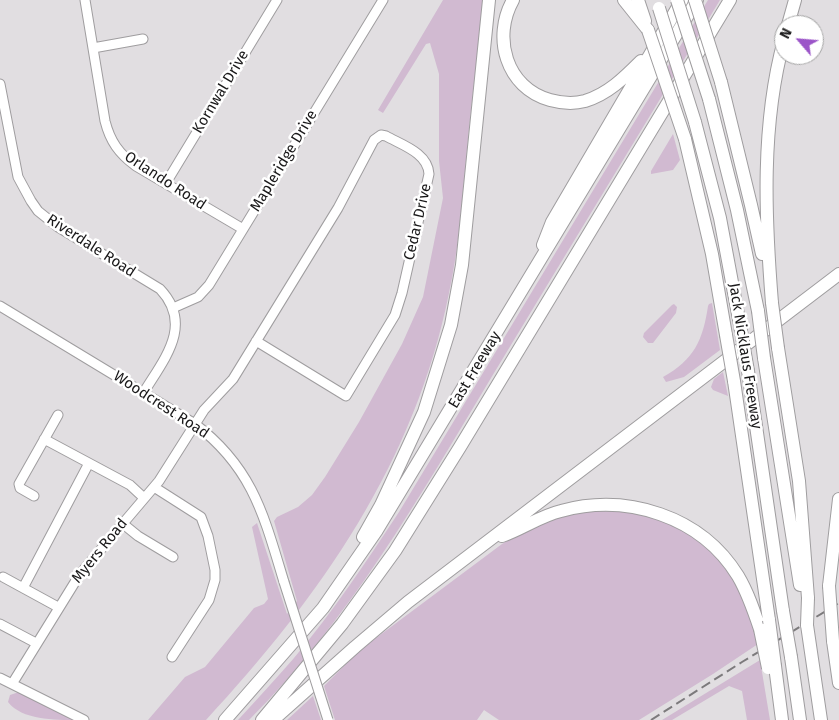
<!DOCTYPE html>
<style>
body{margin:0}
#map{position:relative;width:839px;height:720px;overflow:hidden;background:#e1dee1;font-family:"Fira Sans",sans-serif}
canvas{display:block}
.north{position:absolute;left:774px;top:15px;width:50px;height:50px;box-sizing:border-box;background:#fff;border:1px solid #a3a3a3;border-radius:50%;rotate:297deg;font-size:14px;font-weight:700;line-height:20px;text-align:center;color:#191819}
.north::after{content:'';display:block;margin:auto;width:18px;height:22px;background:#9b54c8;clip-path:polygon(50% 0,100% 100%,50% 72%,0 100%)}
</style>
<div id="map">
<canvas width="839" height="720"></canvas>
<div class="north">N</div>
</div>
<script>
const ctx = document.querySelector('canvas').getContext('2d');
ctx.lineJoin = 'round';
function fill(path, color) { ctx.fillStyle = color; ctx.fill(path, 'evenodd'); }
function stroke(path, color, width, dash) { ctx.strokeStyle = color; ctx.lineWidth = width; ctx.lineCap = dash ? 'butt' : 'round'; ctx.setLineDash(dash || []); ctx.stroke(path); }
function write(font, color, halo, rows, align = 'center') {
  ctx.font = font + ' "Fira Sans",sans-serif'; ctx.lineWidth = 5; ctx.setLineDash([]); ctx.textBaseline = 'middle'; ctx.strokeStyle = halo; ctx.fillStyle = color; for (const [text, x, y, turn = 0] of rows) {
    ctx.save(); ctx.translate(x, y); ctx.rotate((+turn || 0) * Math.PI / 180); ctx.textAlign = isNaN(turn) ? turn : align; if (halo) ctx.strokeText(text, 0, 0); ctx.fillText(text, 0, 0); ctx.restore();
  }
}
const green = new Path2D(`
 M443,0H483C477,57 470,114 465,170C461,211 458,252 449,293C415,462 321,596 206,720H148L185,677L205,667L254,608L264,604L268,599L252,527L257,523L287,614L297,601L274,521L277,517L298,507L312,495L325,477L359,422L402,344L423,297L443,198L439,161V74L430,43L426,44L383,113L378,110Z
 M708,0H720C644,126 567,252 491,378C419,498 349,620 249,720H238C257,699 276,679 294,658C333,612 366,562 399,512Z
 M673,134L680,160L673,170L651,174V171Z
 M712,303L720,350L684,377L666,382L663,377C694,360 703,340 708,306L709,304Z
 M674,304L677,307L676,313L653,343H648L643,337L644,333L672,305Z
 M723,372L728,396L713,390L711,387L714,379Z
 M627,510C641,514 657,517 671,523C678,526 684,532 691,536C730,562 747,598 758,644L713,674L639,720H499L484,710L477,720H335L324,686L360,650L502,544L523,532L539,524L576,511Z
 M760,660L770,720H747L742,691L729,686L672,720H662Z
 M19,692L78,720C54,720 22,720 8,702L10,695Z
 M313,696L321,720H287Z`);
const minor = new Path2D(`
 M85,0L105,121C110,141 119,154 136,166L243,229
 M93,48L143,39
 M0,84L18,177L31,201L38,211L58,227L160,289C194,325 164,359 144,392
 M166,183L277,0
 M0,306L195,424C253,468 264,516 284,582
 M173,308L198,297L209,285L383,0
 M44,439L130,485L144,498
 M154,487L201,517L208,536L215,570V580L209,600L172,657
 M34,496L20,488L19,484L58,415
 M122,523L138,536L173,557
 M3,577L58,607
 M23,588L89,463
 M0,624L36,643
 M0,678L84,720
 M12,684L80,574L159,481L204,410L233,379L338,208L374,140L381,135L386,136C402,145 428,153 429,174L402,293L395,315L346,396L256,341`);
const highway = new Path2D(`
 M513,0C492,37 506,88 550,100C561,103 574,104 585,101C608,94 624,78 641,61
 M624,0L648,30
 M638,0L645,21
 M788,25L795,0
 M721,82L751,205L762,254
 M709,99L737,210L758,311
 M695,122L720,218L740,325
 M685,139L712,254L726,335
 M543,245L552,222L682,0
 M772,303C765,216 761,125 784,40
 M778,348L799,481L808,598
 M764,358L800,585
 M748,371L783,611
 M734,381L769,620
 M502,536C522,529 540,516 561,511C627,493 701,516 738,576C748,593 754,611 760,629
 M363,537L381,505L424,412L451,325L462,265L489,0
 M829,586L839,499
 M807,625L821,720
 M833,641L839,683
 M791,657L800,720
 M775,666L782,720
 M225,720L323,608L377,530L697,0
 M262,720L342,624L395,551L460,447L730,0
 M273,720L355,647L408,602L839,274`);
const rail = new Path2D(`
 M651,720L742,662L839,603`);
const minorBridge = new Path2D(`
 M284,582L328,720`);
const highwayBridge = new Path2D(`
 M677,0L709,99
 M695,0L721,82
 M659,8L695,122
 M648,30L685,139
 M772,303L778,348
 M758,311L764,358
 M740,325L748,371
 M726,335L734,381
 M829,586L833,641
 M783,611L791,657
 M769,620L775,666
 M807,625L808,598
 M760,629L768,668`);
const streetNames = [
 ["Kornwal Drive",221,92,-59],
 ["Mapleridge Drive",284,161,-59],
 ["Orlando Road",165,181,33],
 ["Cedar Drive",418,222,-77],
 ["Riverdale Road",91,246,33],
 ["Jack Nicklaus Freeway",745,356,81],
 ["East Freeway",475,370,-59],
 ["Woodcrest Road",161,405,33],
 ["Myers Road",100,551,-51]
];
fill(green, '#d1bad1');
stroke(minor, '#9f9d9f', 11);
stroke(highway, '#9f9d9f', 14);
stroke(minor, '#fff', 9);
stroke(highway, '#fff', 12);
stroke(rail, '#7c7a7c', 2, [10, 5]);
stroke(minorBridge, '#9f9d9f', 11, []);
stroke(highwayBridge, '#9f9d9f', 14, []);
stroke(minorBridge, '#fff', 9);
stroke(highwayBridge, '#fff', 12);
write('15px', '#191819', '#fff', streetNames);
</script>
